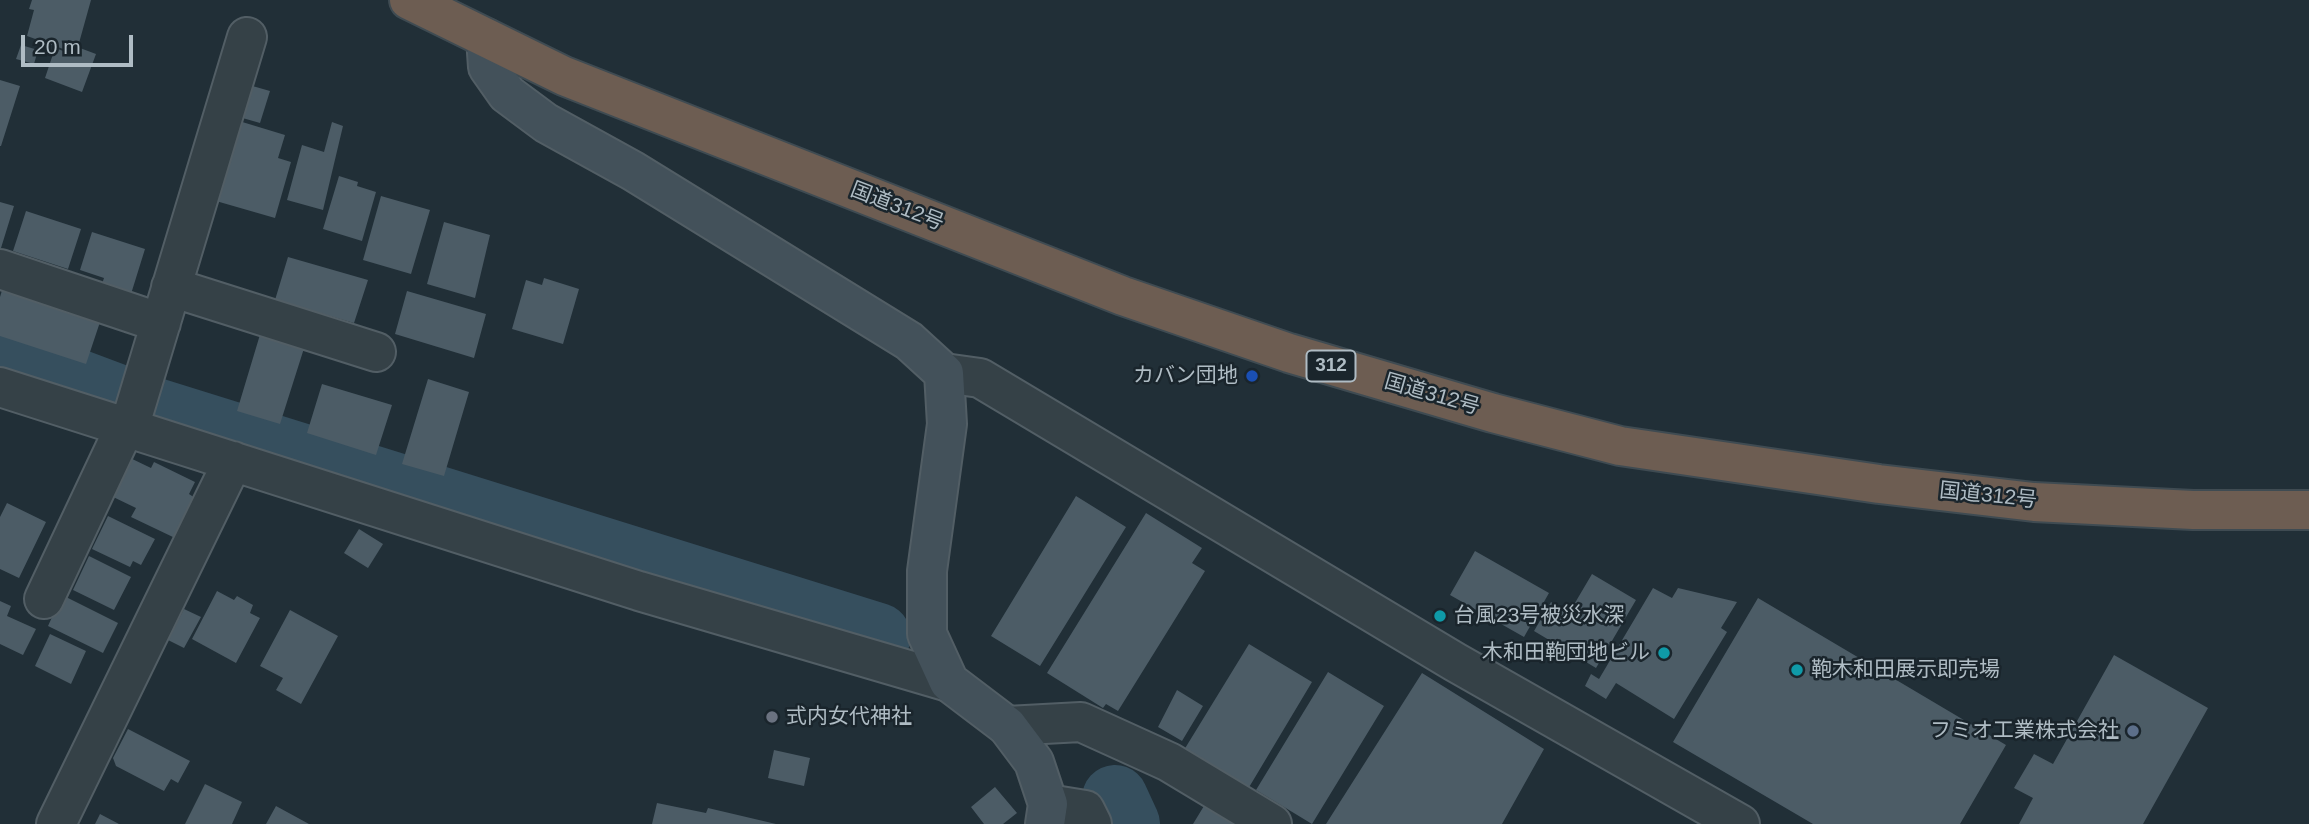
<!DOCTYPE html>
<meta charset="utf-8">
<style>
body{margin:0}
#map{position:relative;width:2309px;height:824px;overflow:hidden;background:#212f37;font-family:Helvetica,sans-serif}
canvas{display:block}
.scale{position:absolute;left:21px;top:35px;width:112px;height:32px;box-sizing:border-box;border:4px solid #afbcc4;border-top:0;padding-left:9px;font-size:21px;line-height:24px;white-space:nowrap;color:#afbcc4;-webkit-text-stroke:5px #1a252c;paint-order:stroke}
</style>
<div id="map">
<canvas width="2309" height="824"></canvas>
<div class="scale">20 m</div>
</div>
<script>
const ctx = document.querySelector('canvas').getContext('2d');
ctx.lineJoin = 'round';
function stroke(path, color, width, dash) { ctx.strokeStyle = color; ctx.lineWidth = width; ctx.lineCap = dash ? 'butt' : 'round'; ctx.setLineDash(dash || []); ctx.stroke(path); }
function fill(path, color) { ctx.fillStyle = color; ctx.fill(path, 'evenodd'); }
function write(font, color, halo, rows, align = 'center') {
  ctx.font = font + ' Helvetica,"Noto Sans JP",sans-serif'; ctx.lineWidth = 5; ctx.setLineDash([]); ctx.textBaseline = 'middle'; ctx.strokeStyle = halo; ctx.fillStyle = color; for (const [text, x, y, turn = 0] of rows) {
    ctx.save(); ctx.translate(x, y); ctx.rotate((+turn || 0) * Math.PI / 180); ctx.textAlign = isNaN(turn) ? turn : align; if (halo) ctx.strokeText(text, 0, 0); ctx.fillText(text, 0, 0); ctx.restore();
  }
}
const river = new Path2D(`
 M0,361L34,366L146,408L878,636
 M1115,798L1127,824`);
const building = new Path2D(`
 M32,0H91L79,43L68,40L66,50L27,36L34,10L29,9Z
 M21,45L38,50L34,64L16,59Z
 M55,48L77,56L80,48L96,54L82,92L45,78Z
 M0,80L20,86L1,146H0Z
 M249,85L270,91L260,123L239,117Z
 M239,121L285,135L278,158L291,162L275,218L216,201Z
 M332,122L343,126L323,210L287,200L302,145L324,152Z
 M339,176L358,182L357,186L376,192L362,241L323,229Z
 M381,196L430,210L411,274L363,260Z
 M0,202L14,206L1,248H0Z
 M26,211L81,229L68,269L13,251Z
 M444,222L490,235L475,298L427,284Z
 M92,232L145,249L131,294L102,284L104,278L80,270Z
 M288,257L368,280L354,323L275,300Z
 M544,278L579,289L563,344L512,329L526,280L542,285Z
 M3,287L101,319L86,364L0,336V297Z
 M407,291L486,314L474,358L395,334Z
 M262,328L306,342L280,424L237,411Z
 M428,379L469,392L444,476L402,464Z
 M322,384L392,405L376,455L307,433Z
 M126,456L151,468L154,462L195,482L189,494L195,498L175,538L131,517L136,508L107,494Z
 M1076,496L1126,527L1040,666L991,636Z
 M7,503L46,522L19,578L0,569V517Z
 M1146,513L1202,548L1192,563L1205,571L1118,711L1106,704L1103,708L1047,673Z
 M108,516L155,539L141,565L133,561L130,567L92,549Z
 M359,529L383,544L368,568L344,553Z
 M1475,551L1549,593L1524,637L1450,595Z
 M89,556L131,577L114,610L73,590Z
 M1592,574L1636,600L1596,668L1534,631L1551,602L1569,613Z
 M1653,588L1672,598L1678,588L1737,602L1721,628L1727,632L1674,719L1616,683L1606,699L1585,686L1591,674L1599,679Z
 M217,591L234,600L237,596L253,605L250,613L260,618L236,663L192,639Z
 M62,595L118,623L103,653L48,626Z
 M1758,598L2006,745L1960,824H1813L1673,742Z
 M0,601L11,606L7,616L36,629L23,655L0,644Z
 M184,609L201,617L184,648L168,640Z
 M290,610L338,636L301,704L276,690L283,678L260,666Z
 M50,634L86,651L71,684L35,666Z
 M1249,644L1312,682L1248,789L1184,750Z
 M2114,655L2208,708L2143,824H2019L2033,798L2014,788L2034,754L2053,764Z
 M1328,672L1384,706L1312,824L1256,790Z
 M1422,673L1544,749L1502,824H1326Z
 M1177,690L1203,706L1182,741L1158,727Z
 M128,729L190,761L178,783L171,779L164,791L116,766L113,758Z
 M774,750L810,758L804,786L768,778Z
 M205,784L242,802L232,824H185Z
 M995,787L1017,813L1003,824H984L971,807Z
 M1207,801L1246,824H1193Z
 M657,803L706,813L708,808L776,824H652Z
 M276,806L309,824H266Z
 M100,814L119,824H95Z`);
const street = new Path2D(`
 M0,269L161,323
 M171,287L376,352
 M944,373L980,378L1455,662L1740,824
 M0,387L639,591L949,682
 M129,428L247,37
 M44,599L125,427
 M1007,726L1081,722L1169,762L1272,824
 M1048,804L1085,810L1092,824
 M56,824L233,461`);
const secondary = new Path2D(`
 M486,38L488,67L507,94L546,123L633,171L909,341L944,373L947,424L927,571V634L949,682L1007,726L1034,762L1048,804L1045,824`);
const highway = new Path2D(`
 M409,0L564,76L1123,296L1289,353L1493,413L1620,446L1879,484L2034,502L2193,510H2309`);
const markers = [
 [1252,376,7,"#1a4fb4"],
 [1440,616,7,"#0f9aa8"],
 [1664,653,7,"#0f9aa8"],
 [1797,670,7,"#0f9aa8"],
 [772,717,7,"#6b7280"],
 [2133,731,7,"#5c6f8a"]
];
const shields = [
 [1331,366,49]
];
const shieldNames = [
 ["312",1331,366]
];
const streetNames = [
 ["国道312号",897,207,21],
 ["国道312号",1432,395,16],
 ["国道312号",1988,496,6]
];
const poiNames = [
 ["カバン団地",1238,376],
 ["台風23号被災水深",1454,616,"left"],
 ["木和田鞄団地ビル",1650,653],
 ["鞄木和田展示即売場",1811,670,"left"],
 ["式内女代神社",786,717,"left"],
 ["フミオ工業株式会社",2119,731]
];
stroke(river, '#364f5e', 66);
fill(building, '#4c5c66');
stroke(street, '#525e65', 42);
stroke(secondary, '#525e65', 42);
stroke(highway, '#3f4b52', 42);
stroke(street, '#354147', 38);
stroke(secondary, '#43515a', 38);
stroke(highway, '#6d5d52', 38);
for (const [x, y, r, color] of markers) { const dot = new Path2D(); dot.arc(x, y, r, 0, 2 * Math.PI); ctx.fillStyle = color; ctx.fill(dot); stroke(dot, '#1a252c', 2.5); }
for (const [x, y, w] of shields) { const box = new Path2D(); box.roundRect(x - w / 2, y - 15.5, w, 31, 5); ctx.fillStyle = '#1a252c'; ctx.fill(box); stroke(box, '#afbcc4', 2); }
write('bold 19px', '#afbcc4', null, shieldNames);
write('21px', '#afbcc4', '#1a252c', streetNames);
write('21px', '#afbcc4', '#1a252c', poiNames, 'right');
</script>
